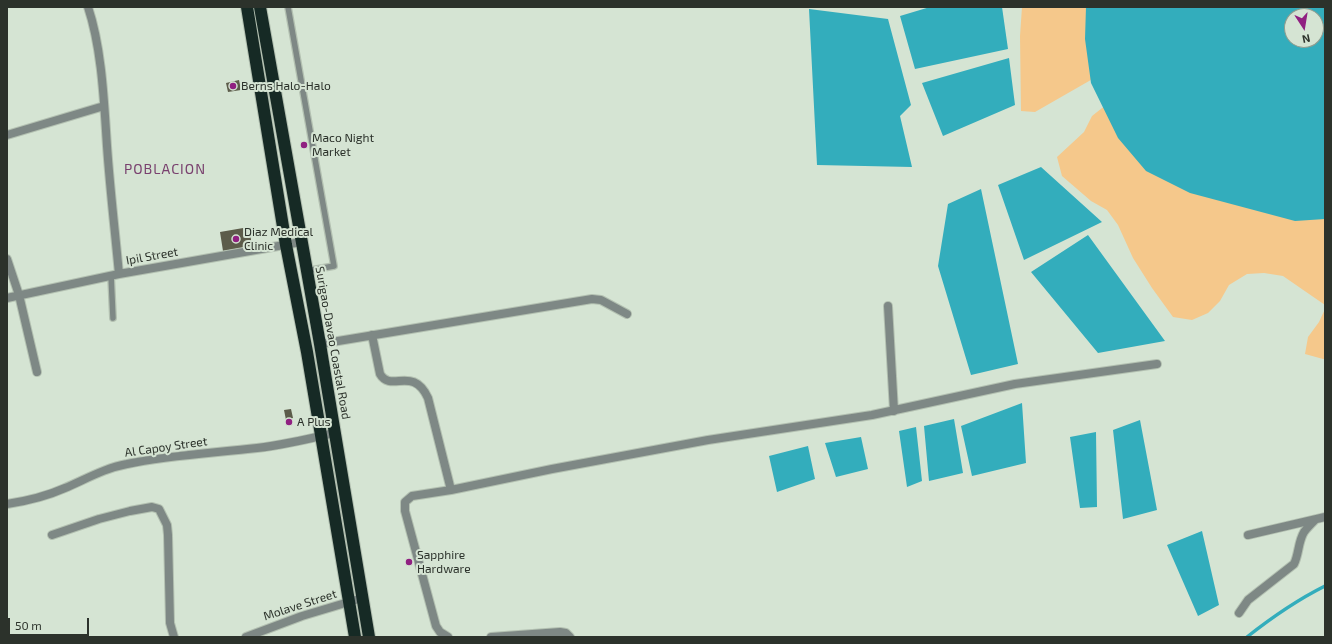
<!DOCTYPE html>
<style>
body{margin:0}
#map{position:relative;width:1332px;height:644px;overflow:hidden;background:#d5e4d3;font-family:"Exo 2",sans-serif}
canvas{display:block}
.frame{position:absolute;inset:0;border:8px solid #2c322b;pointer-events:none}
.north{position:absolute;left:1284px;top:8px;width:40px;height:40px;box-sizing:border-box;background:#d5e4d3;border:1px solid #919d90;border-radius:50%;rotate:168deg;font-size:11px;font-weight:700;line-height:16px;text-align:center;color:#2c322b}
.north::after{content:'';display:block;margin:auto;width:14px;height:18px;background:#902081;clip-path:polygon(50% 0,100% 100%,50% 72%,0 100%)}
.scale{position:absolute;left:8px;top:618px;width:81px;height:18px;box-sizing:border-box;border:2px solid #2c322b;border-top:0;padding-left:5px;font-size:12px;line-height:14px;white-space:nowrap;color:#2c322b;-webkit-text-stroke:3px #d5e4d3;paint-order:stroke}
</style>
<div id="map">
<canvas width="1332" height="644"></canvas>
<div class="frame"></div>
<div class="north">N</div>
<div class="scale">50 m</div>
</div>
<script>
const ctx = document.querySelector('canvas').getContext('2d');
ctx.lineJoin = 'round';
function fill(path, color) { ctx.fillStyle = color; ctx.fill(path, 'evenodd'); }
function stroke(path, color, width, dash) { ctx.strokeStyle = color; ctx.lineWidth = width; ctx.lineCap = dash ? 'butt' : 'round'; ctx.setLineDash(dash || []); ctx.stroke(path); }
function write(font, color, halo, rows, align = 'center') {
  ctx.font = font + ' "Exo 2",sans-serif'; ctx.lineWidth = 4; ctx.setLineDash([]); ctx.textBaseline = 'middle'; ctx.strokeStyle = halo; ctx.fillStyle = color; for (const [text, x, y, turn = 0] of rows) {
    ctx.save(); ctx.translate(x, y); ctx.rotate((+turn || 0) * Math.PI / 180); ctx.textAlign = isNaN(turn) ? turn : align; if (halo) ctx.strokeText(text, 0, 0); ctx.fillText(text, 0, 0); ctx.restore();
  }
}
const green = new Path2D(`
 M1022,7H1122L1103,73L1035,112L1021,111L1020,36Z
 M1136,81L1325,142V305L1283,276L1264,273L1247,274L1229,285L1220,301L1208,313L1192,320L1173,317L1152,288L1133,258L1118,225L1107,210L1091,201L1062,176L1057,157L1084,132L1092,116Z
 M1325,309V359H1323L1305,354L1308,337L1319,322Z`);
const water = new Path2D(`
 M930,7H1002L1008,49L915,69L900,16Z
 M1086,7H1325V219L1295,221L1190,193L1146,171L1118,138L1091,83L1085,39ZM1292,16H1316V40H1292Z
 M809,9L888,19L911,105L900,116L912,167L817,165Z
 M1009,58L1015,105L943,136L922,83Z
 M1041,167L1102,222L1024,260L998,185Z
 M981,189L1018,364L971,375L938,266L948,204Z
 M1088,235L1165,341L1098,353L1031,272Z
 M1022,403L1026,463L972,476L961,426Z
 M954,419L963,473L929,481L924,426Z
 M1140,420L1157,510L1123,519L1113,430Z
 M916,427L922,481L907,487L899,431Z
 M1096,432L1097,507L1080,508L1070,437Z
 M861,437L868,469L836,477L825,443Z
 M808,446L815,479L777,492L769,456Z
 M1202,531L1219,605L1198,616L1167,545Z`);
const stream = new Path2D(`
 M1247,637C1271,618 1297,600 1325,586`);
const building = new Path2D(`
 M239,80L241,90L228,92L226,83Z
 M249,227L252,246L223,251L220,232Z
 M291,409L293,418L286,420L284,410Z`);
const lane = new Path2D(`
 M288,7L334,266L306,271
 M111,275L113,318`);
const street = new Path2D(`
 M88,7C102,49 104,102 107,146C110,189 115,231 119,274
 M7,135L104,106
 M7,259L19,295L37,372
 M7,298L119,274L301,242
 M888,306L894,411
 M372,335L380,374C391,393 413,365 428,398L451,490
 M320,344L592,299L601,300L627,314
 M7,504C27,501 47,496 65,488C86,479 105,468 127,464C170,455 214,453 257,448C283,445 309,439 334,433
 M52,535L99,519L130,511L152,507L159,509L167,525L168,535L170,623L174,637
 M1248,535L1325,517
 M1239,613L1248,600L1294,564C1299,554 1298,542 1304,532C1307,528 1311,524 1315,520
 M246,637L302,616L362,598
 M448,637L440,632L436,626L405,511V502L412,496L451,490L552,469L708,440L872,415L1015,384L1157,364
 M491,637L560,632L566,633L570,637`);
const highway = new Path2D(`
 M247,7L286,245L307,352L355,637
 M260,7L320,344L369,637`);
const markers = [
 [233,86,4,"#902081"],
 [304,145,4,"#902081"],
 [236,239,4,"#902081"],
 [289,422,4,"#902081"],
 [409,562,4,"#902081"]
];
const poiNames = [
 ["Berns Halo-Halo",241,86],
 ["Maco Night",312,138],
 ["Market",312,152],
 ["Diaz Medical",244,232],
 ["Clinic",244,246],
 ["A Plus",297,422],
 ["Sapphire",417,555],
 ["Hardware",417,569]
];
const streetNames = [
 ["Ipil Street",152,256,-10],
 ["Surigao-Davao Coastal Road",333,343,80],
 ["Al Capoy Street",166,447,-8],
 ["Molave Street",300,605,-18]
];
const quarterNames = [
 ["POBLACION",165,169]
];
fill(green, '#f5c88b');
fill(water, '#33adbc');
stroke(stream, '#33adbc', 3.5);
fill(building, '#5c5c4a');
stroke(lane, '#b3c0b1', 8);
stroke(street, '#b3c0b1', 10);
stroke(highway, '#b3c0b1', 14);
stroke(lane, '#7e8885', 5.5);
stroke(street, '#7e8885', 8);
stroke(highway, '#162a25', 12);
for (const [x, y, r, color] of markers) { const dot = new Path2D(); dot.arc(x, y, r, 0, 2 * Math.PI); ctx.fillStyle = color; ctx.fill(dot); stroke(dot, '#d5e4d3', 1.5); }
write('12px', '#2c322b', '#d5e4d3', poiNames, 'left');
write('12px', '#2c322b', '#d5e4d3', streetNames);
ctx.letterSpacing = '1px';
write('14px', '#79406e', '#d5e4d3', quarterNames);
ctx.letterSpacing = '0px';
</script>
